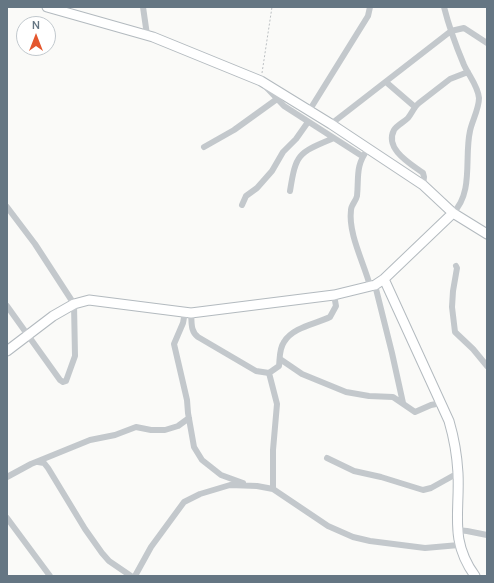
<!DOCTYPE html>
<style>
body{margin:0}
#map{position:relative;width:494px;height:583px;overflow:hidden;background:#fafaf8;font-family:Manrope,sans-serif}
canvas{display:block}
.frame{position:absolute;inset:0;border:8px solid #657683;pointer-events:none}
.north{position:absolute;left:16px;top:16px;width:40px;height:40px;box-sizing:border-box;background:#fff;border:1px solid #c1c8cd;border-radius:50%;rotate:0deg;font-size:11px;font-weight:700;line-height:16px;text-align:center;color:#657683}
.north::after{content:'';display:block;margin:auto;width:14px;height:18px;background:#e4572e;clip-path:polygon(50% 0,100% 100%,50% 72%,0 100%)}
</style>
<div id="map">
<canvas width="494" height="583"></canvas>
<div class="frame"></div>
<div class="north">N</div>
</div>
<script>
const ctx = document.querySelector('canvas').getContext('2d');
ctx.lineJoin = 'round';
function stroke(path, color, width, dash) { ctx.strokeStyle = color; ctx.lineWidth = width; ctx.lineCap = dash ? 'butt' : 'round'; ctx.setLineDash(dash || []); ctx.stroke(path); }
const path = new Path2D(`
 M262,73L272,7`);
const street = new Path2D(`
 M143,7L147,35
 M444,7C449,27 456,46 464,65C469,76 478,86 479,98C479,109 472,121 470,131C464,157 474,192 453,213
 M386,82L415,107
 M266,87L284,106L362,156
 M309,111L368,16L370,7
 M331,124L451,31L464,28L487,43
 M204,147L234,130L277,99
 M368,149C355,166 359,177 357,196C356,201 351,205 351,210C348,234 364,263 370,286
 M423,185L424,177L423,173C411,164 384,149 394,130C397,125 404,122 408,118C412,113 414,107 419,103L450,79L468,72
 M290,191C296,153 298,153 334,138
 M242,205L246,196L257,188L272,171L283,152L296,139L308,122
 M7,207L35,244L74,304L75,356L66,381L63,382L60,380L7,306
 M456,266L457,268L453,291L452,307L455,332L473,349L487,366
 M375,285L392,353L403,403
 M185,312L183,323L174,344L187,400L188,413L194,447L202,460L221,475L243,483
 M191,313C192,322 190,331 198,337L256,371L269,373L277,404L273,450V489
 M280,359L302,374L346,392L369,396L393,397L415,412L431,405L441,403
 M269,373L279,366C280,358 279,349 284,342C293,327 316,324 330,317L336,306L334,295
 M327,458L354,471L381,477L423,490L431,488L458,473
 M38,462L44,463L48,468L85,529L102,553L109,561L131,576
 M7,477L31,464L90,440L115,435L136,427L151,430H165L178,426L189,418
 M7,518L50,576
 M457,530L467,531L487,535
 M135,576L151,547L184,502L200,494L230,485L257,486L273,489L328,526L353,537L370,541L425,548L459,545`);
const secondary = new Path2D(`
 M47,7L153,37L261,81L331,124L423,185L453,213L487,234
 M384,279L449,421C454,438 457,455 458,473C460,513 449,540 475,576
 M7,351L53,316L74,304L89,300L191,313L334,295L375,285L384,279L453,213`);
stroke(secondary, '#b3babf', 11);
stroke(path, '#bbbfc2', 1, [2, 2]);
stroke(street, '#c3c8cc', 6);
stroke(secondary, '#fff', 9);
</script>
